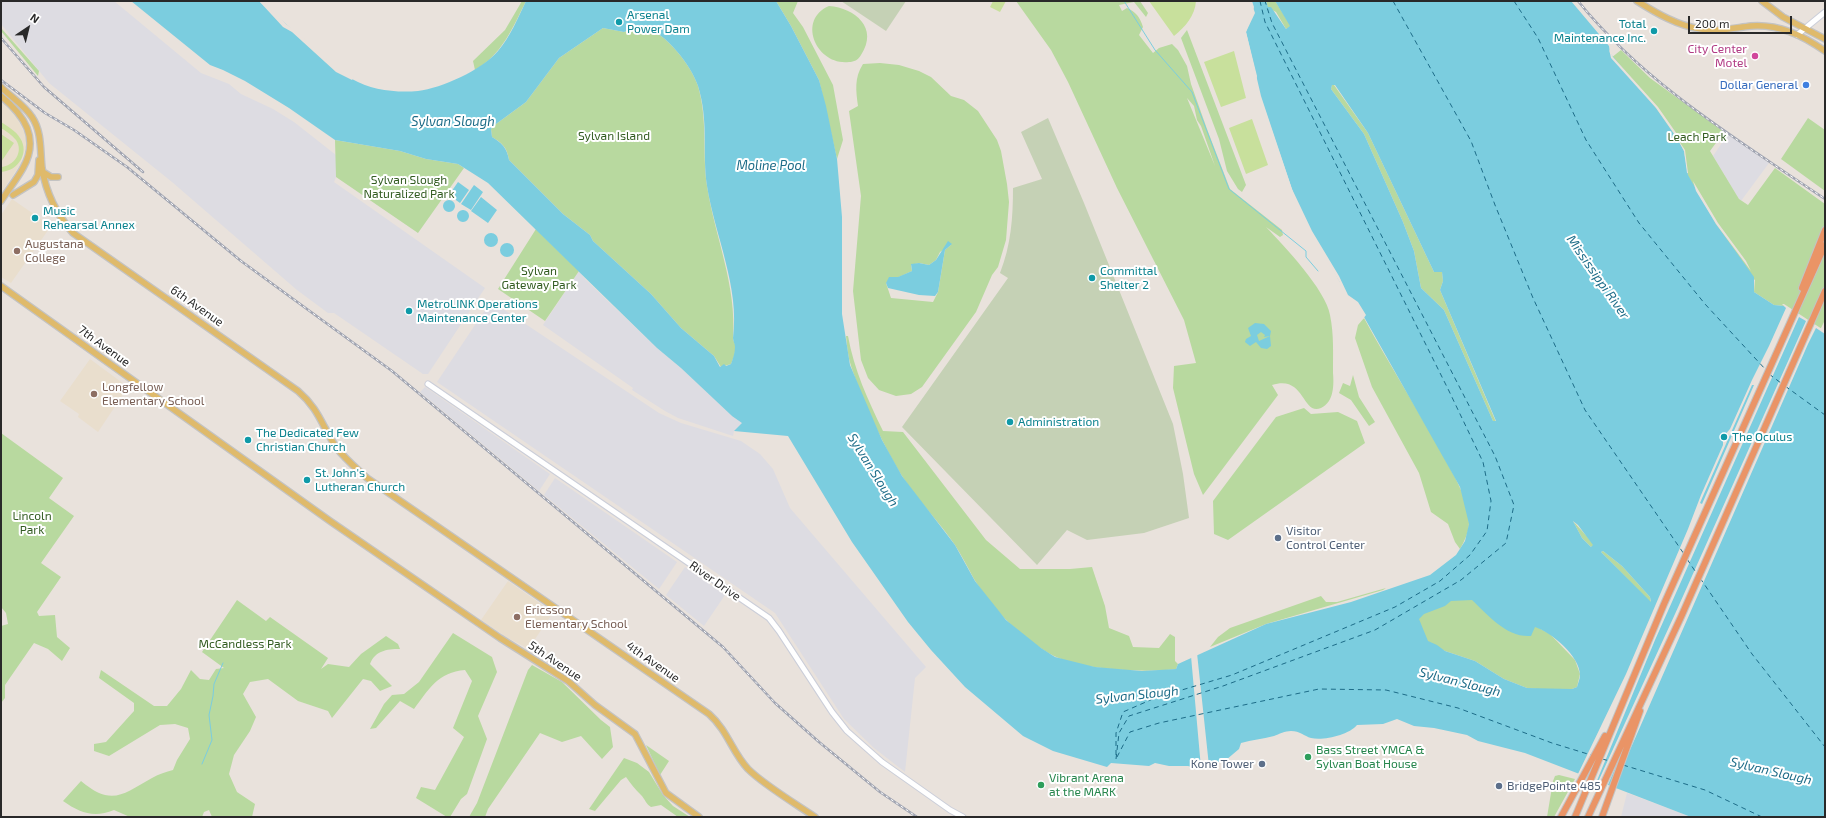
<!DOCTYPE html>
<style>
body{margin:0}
#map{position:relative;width:1826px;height:818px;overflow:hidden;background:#e9e2dc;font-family:"Exo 2",sans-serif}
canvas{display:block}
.frame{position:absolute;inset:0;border:2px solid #292929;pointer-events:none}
.north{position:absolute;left:8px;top:8px;width:40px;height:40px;-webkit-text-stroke:3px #fff;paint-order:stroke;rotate:35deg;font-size:11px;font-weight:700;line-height:16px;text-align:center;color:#292929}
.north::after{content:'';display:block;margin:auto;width:14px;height:18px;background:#292929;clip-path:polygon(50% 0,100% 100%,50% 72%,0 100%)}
.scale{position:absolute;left:1688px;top:16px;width:104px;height:18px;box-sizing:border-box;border:2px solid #292929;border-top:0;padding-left:5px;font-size:12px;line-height:14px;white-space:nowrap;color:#292929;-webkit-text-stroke:3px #fff;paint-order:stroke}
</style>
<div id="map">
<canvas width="1826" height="818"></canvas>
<div class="frame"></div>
<div class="north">N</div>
<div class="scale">200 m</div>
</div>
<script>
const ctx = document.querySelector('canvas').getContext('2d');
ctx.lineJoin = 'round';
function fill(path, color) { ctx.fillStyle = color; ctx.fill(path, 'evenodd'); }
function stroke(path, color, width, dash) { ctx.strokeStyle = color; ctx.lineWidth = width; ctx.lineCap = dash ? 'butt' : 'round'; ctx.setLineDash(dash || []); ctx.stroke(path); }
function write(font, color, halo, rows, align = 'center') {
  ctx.font = font + ' "Exo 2",sans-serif'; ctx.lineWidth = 4; ctx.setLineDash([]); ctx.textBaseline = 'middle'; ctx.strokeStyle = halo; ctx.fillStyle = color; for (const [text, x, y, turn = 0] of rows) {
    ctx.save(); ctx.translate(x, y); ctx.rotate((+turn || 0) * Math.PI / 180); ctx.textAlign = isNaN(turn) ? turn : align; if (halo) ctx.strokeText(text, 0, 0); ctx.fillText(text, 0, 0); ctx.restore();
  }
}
const industrial = new Path2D(`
 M1,1H114L201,73L229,84L241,94L273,109L294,122L336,155V177L334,182L485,288L428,374H423L334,313H328L297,290L172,182L49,83L1,24Z
 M1728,134L1769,163L1741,201L1739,199L1713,156Z
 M579,271L586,280L657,348L681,368L732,416L745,392L743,423L734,431L733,436L678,418L665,411L632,390L633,388L543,325Z
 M491,301L659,413L681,423L741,441L760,454L773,469L790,508L926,667L915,678L905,772L874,748L844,719L775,613L437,382Z
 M425,387L550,474L539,491L420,392Z
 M555,478L677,562L659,589L544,495Z
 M685,567L725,595L704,626L666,595Z
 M1627,793L1657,804L1691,817H1621Z`);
const education = new Path2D(`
 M1,99L14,112L24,132L27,144L20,165L1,193Z
 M12,199L51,226L11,283L1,277V215Z
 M90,359L128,387L98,432L78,417L79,414L60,401Z
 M508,581L551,611L552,614L529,648H527L506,637L481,620Z`);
const green = new Path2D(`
 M522,1H526C513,27 502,55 475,70L473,61L505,30Z
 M776,1H798L793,13L803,27L833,85L843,140L837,159L819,80L791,26Z
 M1016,1H1140L1148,13L1146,17L1134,2L1119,5L1122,11L1127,8C1136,12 1140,17 1143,27L1139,35L1153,53L1159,48L1172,44L1178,50L1187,66L1191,84L1207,129L1230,189L1282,230L1283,235L1280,237L1266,227C1284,246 1326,290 1330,315C1334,334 1333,354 1333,373C1334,385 1334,402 1321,408C1302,416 1305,374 1272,385L1278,395L1203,495L1194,474L1173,388L1174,366L1196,363L1184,320L1117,188L1068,82L1051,50ZM1187,98L1194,106L1197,120L1201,126L1215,166Z
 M1266,1H1275L1291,26L1286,29L1276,12L1268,8Z
 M829,6C855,8 879,28 861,55C858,60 854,62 849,62C817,66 796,20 829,6Z
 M644,27C666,33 691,65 698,86C708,121 702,151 707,186C715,237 737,286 733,338C733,340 734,342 735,344C736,352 734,357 731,364L721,367L714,356L681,328L651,294L593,241L590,235L563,214L509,160C507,147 502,143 492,137L491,129L496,124L526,102L559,58L603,28L624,32L633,28Z
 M1,28L39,71L38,76L1,31Z
 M1187,30L1246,185L1242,192L1238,189L1227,171L1219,139L1181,38Z
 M1621,50L1650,78L1724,132L1710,151L1739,199L1748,205L1775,168L1825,204V320L1820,330L1784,306L1774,305L1754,292L1755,280L1743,272L1688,176L1684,151L1677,138L1633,82L1611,58Z
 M880,63L899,65L919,71L931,77L951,96L964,100L978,111L997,140L1001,151L1007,184L1009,202L1006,240L998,267L992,275L976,312L922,387L911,394L896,396L879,390L868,378L861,360L853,291L861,196L849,111L858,106C856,91 854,78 863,64ZM952,244L945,250L938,292L933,302L891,298L886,283L912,271L911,265L919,263L929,265L936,260L940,252Z
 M1332,85H1334L1368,133L1434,272H1442L1443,281L1440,290L1496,422L1493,421L1444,310L1421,288L1414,251L1403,222L1364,134L1331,89Z
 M1808,118L1825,130V191L1781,159Z
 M335,140L400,151L426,159L458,164L464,168L418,233L336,177Z
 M536,229L579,271L545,321L498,289Z
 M1364,318C1389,364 1417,408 1442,453C1452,473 1470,500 1469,523C1469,532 1464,542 1460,549L1455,542L1448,524L1431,512L1419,473L1372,387L1355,338L1358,325Z
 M846,336H848C854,370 868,400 883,431L903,432L986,540L1020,569H1070L1092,567L1105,606L1109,628L1129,636L1133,647L1159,648L1170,634L1175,637V661L1178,664L1176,669C1145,673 1082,670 1054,656C1022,639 993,610 974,579C968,568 962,556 955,545C939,521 917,500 902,476C883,445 862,400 851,366C848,357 847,346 846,336Z
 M1353,375L1359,397L1375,422L1369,426L1351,400L1339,393L1343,383L1350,386Z
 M1304,408L1311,414L1338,412L1357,421L1365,443L1228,540L1214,534L1213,501L1276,417Z
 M1,433L63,478L49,498L74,516L41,563L61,577L37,612L39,616L55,615L57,637L70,648L62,661L48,649L34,643L5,685V698L1,703V626L8,624L6,613L1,607Z
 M1573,521L1593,543V546L1591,547L1582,538Z
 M1603,551L1622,566L1650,597L1651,603L1601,552Z
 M1386,588L1383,590L1266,624L1210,647L1218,637L1230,628L1321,596L1326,602H1337Z
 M1465,589L1550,634L1575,660L1580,674L1577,687L1572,689H1537L1527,688L1504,679L1475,661L1445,651L1429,644L1414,619Z
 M237,600L266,621L270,617L328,658L321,669L328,664L349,667L361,654L386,636L398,644L400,649C386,649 375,651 370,664L392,686L380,691L371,681L363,679L332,718L328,711L298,701L268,679L250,682L243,694L256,717L250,731L234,755L229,774L237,792L255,804L252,817H212L209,810L204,812L202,817H130L114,810C94,818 80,813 63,801L81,781C112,807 123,794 152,778C159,774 166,772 173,770L177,760L190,739L188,728L175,724L160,725L109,756L94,751V744L106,742L134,711V703L99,678L101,670L154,706H167L181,689L191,670L200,679L209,680L216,669L224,668L202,652Z
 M453,633L492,657L497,672L478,716L487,739L467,794L461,799L450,817H447L416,798L421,787L435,790L464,737L453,728L472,681L465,670C438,672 429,689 414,709L400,701L376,728L370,729L384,704L392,695L404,694L419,682Z
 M532,665L562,682L601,720L610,727L613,747L602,759L581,736L562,742L540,733L488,809L485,817H469L477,803L528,670Z
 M646,745L669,761L660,775Z
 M624,758L637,763L649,772L663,795L673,806L690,817H678L661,805L651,807C646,804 645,799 641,795C635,789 631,784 626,777L621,780L595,811L589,809Z
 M1559,775L1575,779L1554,817H1547L1553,781L1555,776Z`);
const cemetery = new Path2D(`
 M841,1H906L886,31Z
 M1048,118L1084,203L1173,424L1183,474L1189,518L1144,533L1087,540L1067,530L1037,565L902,427L1008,278L1000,273C1011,245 1013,218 1013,188L1042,179L1021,132Z`);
const pitch = new Path2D(`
 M993,1H1006L1000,12L990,7Z
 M1149,1H1196C1195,16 1185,27 1174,36Z
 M1234,51L1246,98L1221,107L1204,62Z
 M1252,119L1268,165L1246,174L1229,128Z
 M1,122C7,126 16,131 20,138C30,153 18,171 1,172V167C14,166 24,152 16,140C12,135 6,131 1,128Z
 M1,134L14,143L1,162Z`);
const water = new Path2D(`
 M131,1H259C272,13 286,23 298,35C315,50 332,68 352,79C371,90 396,93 418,91C442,88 482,70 498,51C510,37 518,18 526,1H776L791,26L819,80L826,106L837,159L842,217V314L850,365L882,440L902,476L955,545L975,581L1006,620L1041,648L1055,657L1095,667L1142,671L1176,669L1178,664L1266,624L1351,602L1430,575L1456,555L1465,541L1469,524L1460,487L1355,301L1350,300L1312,233L1296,201L1256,84L1257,76L1246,32L1254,7L1252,1H1266L1268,7H1271L1286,29L1290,26L1275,1H1571L1609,46L1610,53L1656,108L1677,138L1684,151L1688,175L1716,224L1754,277V292L1774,305L1784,306L1825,333V817H1691L1525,753L1478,741L1467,735L1434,728L1414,726L1397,719L1383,724L1357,725C1349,735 1323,741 1311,738C1304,736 1300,731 1291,731C1285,731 1279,734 1274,736C1262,739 1252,740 1241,743L1239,749L1226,760L1195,768L1188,766H1169L1155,763L1149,766L1111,763L1107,767L1053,751L1023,736L965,687L931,650L908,622L852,542L788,436L734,431L742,423L732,416L681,368L657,348L488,183L458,164L426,159L400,151L335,140L289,108L245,81L223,70L210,65ZM644,27C666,33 691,65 698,86C709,121 702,151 707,186C715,236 740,287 733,338C733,341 735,344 735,347C735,353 733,358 731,364L726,366L724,364L720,367L714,356L681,328L651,294L593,241L590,235L563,214L509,160C507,148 502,143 492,137L491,129L496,124L526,102L559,58L603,28L624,32L633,28ZM1332,85H1335L1368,133L1434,272H1442L1443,281L1440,290L1496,421H1493L1444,310L1421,288L1414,251L1403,222L1364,134L1331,89ZM1573,521L1578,525L1593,545L1591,547L1582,538ZM1603,551L1622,566L1650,597L1651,602L1601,552ZM1472,600C1488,615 1507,638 1531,636L1535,627C1551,632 1580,656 1580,675C1580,679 1578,683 1577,687L1572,689L1527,688L1504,679L1475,661L1445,651L1437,645L1428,641L1419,619L1424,614L1445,606L1451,601Z
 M458,182L469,190L460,203L449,195Z
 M474,185L483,192L471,210L461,204Z
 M481,197L497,210L488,223L471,211Z
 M443 206a6 6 0 1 1 12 0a6 6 0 1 1-12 0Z
 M457 216a6 6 0 1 1 12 0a6 6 0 1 1-12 0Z
 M484 240a7 7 0 1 1 14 0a7 7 0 1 1-14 0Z
 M948,241L952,244L945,250L938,292L935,296L919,295L888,288L886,283L889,277H898L912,271L911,264L919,263L929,265L936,260Z
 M500 250a7 7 0 1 1 14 0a7 7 0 1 1-14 0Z
 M1255,323L1264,324L1271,331L1270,336L1264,337L1265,335L1261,332L1257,335L1259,341L1270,336L1271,346L1267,349L1261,348L1256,342L1250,346L1245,342L1246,339L1251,336L1248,328Z`);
const pier = new Path2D(`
 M259,1H262L286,24L300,34L311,46L337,68L354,77L352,80L336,72L292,32L283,27Z
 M1253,7L1255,13L1246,32L1261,96L1292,189L1312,231L1339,276L1348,295L1358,302L1366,315L1363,319L1355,305L1349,301L1344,294L1339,281L1310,234L1295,202L1267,124L1255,85V76L1244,32Z
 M1609,49L1613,57L1658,107L1679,137V141L1685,150L1688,173H1687L1684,151L1677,138L1656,108L1611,58Z
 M1693,181L1718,223L1746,261L1751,271L1716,224L1696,191Z
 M1782,304H1784L1825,331V334L1816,328L1808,344L1626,759L1617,764L1607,787L1597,784L1675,614L1806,321L1799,317L1655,640L1596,783L1577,776L1626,674L1688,529L1701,495L1723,445V437L1730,429L1752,380L1769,346L1786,308ZM1752,385H1754L1702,504L1700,503L1703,496Z
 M1197,653L1209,766L1201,768L1191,656Z`);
const stream = new Path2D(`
 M1124,1L1155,50L1192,92L1229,189L1306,251V257L1318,271
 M202,764L212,740L209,715L213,696L214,684L223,663`);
const ferry = new Path2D(`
 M1393,1L1471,141L1495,205L1533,298L1585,410L1684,554
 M1514,1L1538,38L1586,140L1639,223L1705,304L1766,370
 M1769,374L1781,383
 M1785,386L1825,415
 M1687,559L1697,574
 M1700,578L1752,654L1825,747
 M1116,755V733L1123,712L1155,698L1232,675L1395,607L1440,581L1470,555L1487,531L1491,501L1483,462L1449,391L1265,22L1260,1
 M1117,757L1130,732L1159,723L1319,689L1386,690L1458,708L1552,743L1591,755
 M1116,759L1119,733L1129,716L1223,686L1375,630L1461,580L1506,543L1514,505L1495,456L1272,23L1265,1
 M1602,759L1610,761
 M1623,765L1705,790L1762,817`);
const secondary = new Path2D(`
 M1797,35L1825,12
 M428,384L769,618L779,631L832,712L847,731L882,762L950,810L963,817`);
const primary = new Path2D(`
 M1637,1C1656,13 1678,26 1701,29C1718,32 1734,28 1751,26C1779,24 1802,35 1825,51
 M1762,1L1783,17L1825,39
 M1,87C11,97 24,105 32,117C42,132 40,150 42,168C46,193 56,214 73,233L298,391C319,409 322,426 336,447C345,459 356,468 367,478L709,714C728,731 732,752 748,769C764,785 796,804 815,817
 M1,96C24,115 40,138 23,168C17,179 8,190 1,201
 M43,172L51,177H58
 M13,195L34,182L38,175L39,160
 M1,286L330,521L500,638L568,681L595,705L635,734L666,793L699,817`);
const motorway = new Path2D(`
 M1802,288L1825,230
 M1561,817L1605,736
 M1575,817L1664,604L1825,245
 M1588,817L1681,617L1825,291
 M1602,817L1640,711`);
const rail = new Path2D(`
 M1578,1C1645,84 1738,140 1825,199
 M1,38L44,87L143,172
 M1,80L45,113L74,130L127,167L241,261L392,371L723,647L775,703L819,742L880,792L917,817`);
const markers = [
 [619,22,4,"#0f9aa8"],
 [1654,31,4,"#0f9aa8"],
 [1755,56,4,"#d1479c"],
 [1806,85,4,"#3f7fe0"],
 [35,218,4,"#0f9aa8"],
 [17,251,4,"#8d6e63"],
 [1092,278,4,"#0f9aa8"],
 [409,311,4,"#0f9aa8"],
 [94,394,4,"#8d6e63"],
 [1010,422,4,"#0f9aa8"],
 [1724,437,4,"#0f9aa8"],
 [248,440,4,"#0f9aa8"],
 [307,480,4,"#0f9aa8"],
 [1278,538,4,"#5c6f8a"],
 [517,617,4,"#8d6e63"],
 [1308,757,4,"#2e9e5b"],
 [1262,764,4,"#5c6f8a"],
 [1041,785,4,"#2e9e5b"],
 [1499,786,4,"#5c6f8a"]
];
const cultureNames = [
 ["Arsenal",627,15],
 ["Power Dam",627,29],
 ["Total",1646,24,"right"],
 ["Maintenance Inc.",1646,38,"right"],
 ["Music",43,211],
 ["Rehearsal Annex",43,225],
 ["Committal",1100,271],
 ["Shelter 2",1100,285],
 ["MetroLINK Operations",417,304],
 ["Maintenance Center",417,318],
 ["Administration",1018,422],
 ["The Dedicated Few",256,433],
 ["Christian Church",256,447],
 ["The Oculus",1732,437],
 ["St. John's",315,473],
 ["Lutheran Church",315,487]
];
const hotelNames = [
 ["City Center",1747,49],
 ["Motel",1747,63]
];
const shopNames = [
 ["Dollar General",1798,85]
];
const parkNames = [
 ["Sylvan Island",614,136],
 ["Leach Park",1697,137],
 ["Sylvan Slough",409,180],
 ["Naturalized Park",409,194],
 ["Sylvan",539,271],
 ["Gateway Park",539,285],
 ["Lincoln",32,516],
 ["Park",32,530],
 ["McCandless Park",245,644]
];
const educationNames = [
 ["Augustana",25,244],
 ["College",25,258],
 ["Longfellow",102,387],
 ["Elementary School",102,401],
 ["Ericsson",525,610],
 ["Elementary School",525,624]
];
const streetNames = [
 ["6th Avenue",197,306,35],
 ["7th Avenue",104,346,36],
 ["River Drive",715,581,35],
 ["5th Avenue",555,661,34],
 ["4th Avenue",653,662,35]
];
const serviceNames = [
 ["Visitor",1286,531],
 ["Control Center",1286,545],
 ["Kone Tower",1254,764,"right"],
 ["BridgePointe 485",1507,786]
];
const leisureNames = [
 ["Bass Street YMCA &",1316,750],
 ["Sylvan Boat House",1316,764],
 ["Vibrant Arena",1049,778],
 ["at the MARK",1049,792]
];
const waterNames = [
 ["Sylvan Slough",453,122],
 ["Moline Pool",771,166],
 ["Mississippi River",1598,277,55],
 ["Sylvan Slough",873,470,58],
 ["Sylvan Slough",1460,682,14],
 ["Sylvan Slough",1137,695,-6],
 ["Sylvan Slough",1771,771,13]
];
fill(industrial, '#dddce2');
fill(education, '#e9decd');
fill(green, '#b8d99f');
fill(cemetery, '#c5d1b5');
fill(pitch, '#c8e09c');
fill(water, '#7bcddf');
fill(pier, '#e9e2dc');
stroke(stream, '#7bcddf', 1);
stroke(ferry, '#1d6c88', 1, [5, 4]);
stroke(secondary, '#cbced9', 7);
stroke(primary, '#c3c3c3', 8);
stroke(motorway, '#c3c3c3', 8);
stroke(secondary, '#fff', 5);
stroke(primary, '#dfba6b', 5.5);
stroke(motorway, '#ea9466', 6);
stroke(rail, '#a0a4b1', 2.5);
stroke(rail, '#fff', 1, [3]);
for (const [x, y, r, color] of markers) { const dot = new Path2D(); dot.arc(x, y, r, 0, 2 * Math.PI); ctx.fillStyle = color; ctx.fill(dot); stroke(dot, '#fff', 1.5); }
write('12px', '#0d838f', '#fff', cultureNames, 'left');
write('12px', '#b23c85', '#fff', hotelNames, 'right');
write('12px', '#366cbe', '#fff', shopNames, 'right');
write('12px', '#335c22', '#fff', parkNames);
write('12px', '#785e54', '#fff', educationNames, 'left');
write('12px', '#292929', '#fff', streetNames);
write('12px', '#4e5e75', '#fff', serviceNames, 'left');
write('12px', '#27864d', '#fff', leisureNames, 'left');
write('italic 13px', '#1d6c88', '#fff', waterNames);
</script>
